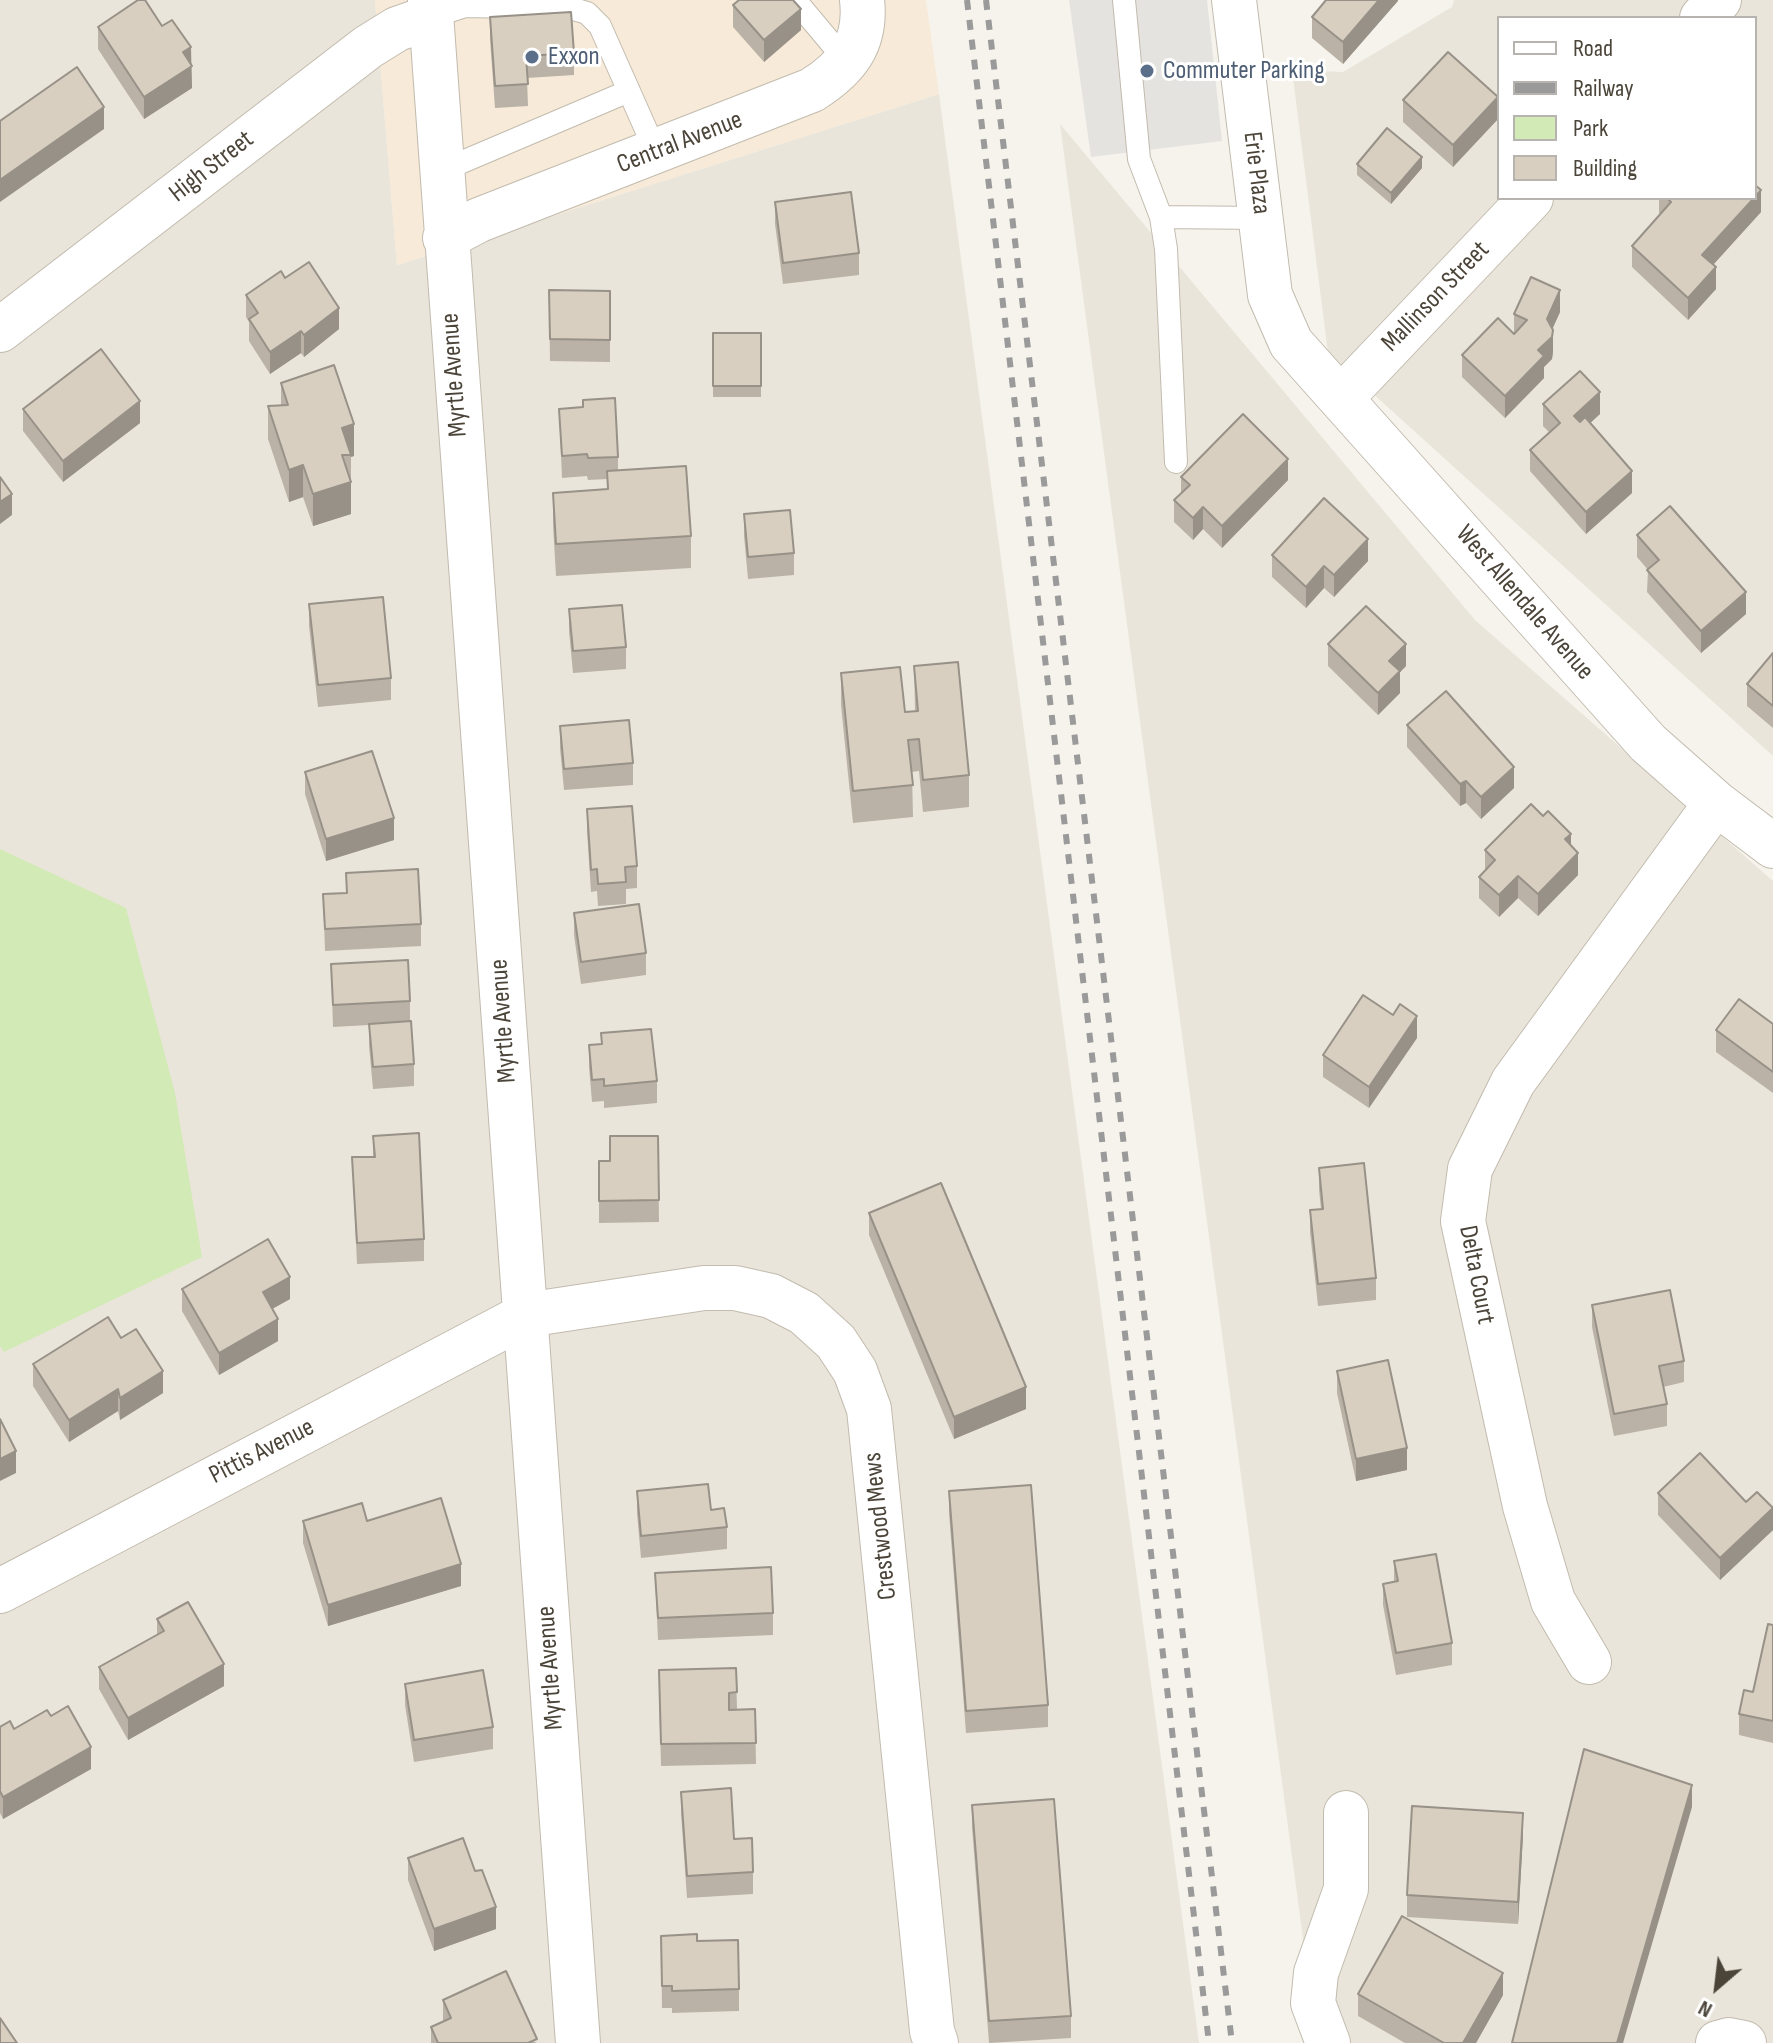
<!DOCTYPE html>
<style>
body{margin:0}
#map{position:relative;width:1773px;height:2043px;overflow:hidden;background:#f6f3ec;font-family:"Sofia Sans Condensed",sans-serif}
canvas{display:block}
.legend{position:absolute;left:1497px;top:16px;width:260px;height:184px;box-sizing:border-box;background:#fff;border:2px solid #b7b4b0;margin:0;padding:10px 14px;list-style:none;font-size:24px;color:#4b4439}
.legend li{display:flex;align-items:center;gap:16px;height:40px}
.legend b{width:40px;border:2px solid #b7b4b0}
.north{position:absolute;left:1677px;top:1947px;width:80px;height:80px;-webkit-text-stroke:6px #fff;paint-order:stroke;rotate:208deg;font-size:22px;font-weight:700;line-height:32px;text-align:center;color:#4b4439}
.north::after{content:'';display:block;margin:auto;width:28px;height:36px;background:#4b4439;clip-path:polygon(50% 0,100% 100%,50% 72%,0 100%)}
</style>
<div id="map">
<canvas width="1773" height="2043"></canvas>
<ul class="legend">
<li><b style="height:10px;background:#fff"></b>Road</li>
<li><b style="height:10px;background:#9a9a9a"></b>Railway</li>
<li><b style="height:22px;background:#d2eab5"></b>Park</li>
<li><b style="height:22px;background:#d8cfc1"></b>Building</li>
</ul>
<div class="north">N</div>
</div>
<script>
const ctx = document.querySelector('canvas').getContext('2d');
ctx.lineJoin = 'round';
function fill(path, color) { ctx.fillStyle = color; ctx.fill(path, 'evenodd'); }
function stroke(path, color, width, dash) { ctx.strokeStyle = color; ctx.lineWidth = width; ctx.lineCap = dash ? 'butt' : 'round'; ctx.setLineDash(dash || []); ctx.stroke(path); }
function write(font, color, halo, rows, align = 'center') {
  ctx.font = font + ' "Sofia Sans Condensed",sans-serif'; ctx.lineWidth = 6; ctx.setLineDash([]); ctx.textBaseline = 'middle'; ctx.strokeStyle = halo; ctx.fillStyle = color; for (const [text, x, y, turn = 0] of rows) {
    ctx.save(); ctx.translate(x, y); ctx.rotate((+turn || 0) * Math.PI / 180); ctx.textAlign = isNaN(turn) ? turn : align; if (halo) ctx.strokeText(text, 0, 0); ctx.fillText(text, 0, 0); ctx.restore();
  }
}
const residential = new Path2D(`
 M0,0H375L397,265L939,94L1199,2043H0Z
 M1454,0H1773V756L1328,353L1292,70L1343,72L1452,7ZM1499,18H1755V198H1499Z
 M1060,124L1475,620L1773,881V2043H1317Z`);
const commercial = new Path2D(`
 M375,0H926L939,94L397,265Z`);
const green = new Path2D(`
 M0,849L126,908L175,1093L202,1257L4,1352L0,1346Z`);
const parking = new Path2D(`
 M1069,0H1207L1222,141L1091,157Z`);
const service = new Path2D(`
 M795,0L847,62
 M1124,0L1139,159L1161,217L1166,249L1176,462
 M431,17L465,6L570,8L587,13L600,26L656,152
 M441,171L629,91
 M1161,217L1262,218`);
const minor = new Path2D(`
 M430,0L578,2043
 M1234,0L1270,295L1291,343L1648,743L1716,803L1773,846
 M1702,18L1719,0
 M445,238L479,220L812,90C847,68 867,43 862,0
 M0,330L368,47L397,29L431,17
 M1342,397L1531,198
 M0,1591L526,1315L704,1288H735L771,1296L804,1313L836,1342L855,1371L869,1409L932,2031L936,2043
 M1589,1662L1553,1601L1525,1506L1463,1221L1470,1169L1513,1082L1716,803
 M1328,2043L1313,2003L1316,1973L1346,1889V1813
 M1718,2043L1729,2040L1744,2043`);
const rail = new Path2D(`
 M967,0L1209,2043
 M986,0L1232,2043`);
const wall = new Path2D(`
 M1398,0L1343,64L1312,38V17Z
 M733,5L801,30L764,62L733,27Z
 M490,17L574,53V75L527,78L528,106L495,108L490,39Z
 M162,26L191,63L192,88L144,119L98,49V27Z
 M1403,100L1498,119L1453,167L1403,122Z
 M1357,164L1422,168L1391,204L1357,175Z
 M1659,198H1755L1761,212L1713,265L1716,289L1688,320L1632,267V246L1661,214L1659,213Z
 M775,202L859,253V275L783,284L775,224Z
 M285,278L339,329L304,357L301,353L270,374L249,341V322L246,317V295Z
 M549,291H610V362L550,361Z
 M1560,312L1552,329L1553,352L1552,359L1544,367V378L1505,418L1462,377V355L1514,333V314Z
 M713,333H761V397H713Z
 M281,383L354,456L351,457V514L313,526L303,497L289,502L268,439V406H281Z
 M1543,404L1600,414L1590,423L1632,493L1586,534L1530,471V450L1549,432L1543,426Z
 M23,409L140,423L63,482L23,431Z
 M559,409L618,457V470L691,536V568L556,576L553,525V493L607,489V479L588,480L587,476L562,478Z
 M1181,477L1288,480L1222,548L1203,529L1193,540L1174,522V500L1181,493Z
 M744,514L794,553V575L748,579L744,536Z
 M1637,535L1746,614L1701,653L1647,592L1648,570L1637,557Z
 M1272,555L1368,561L1334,597L1324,588L1306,608L1272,577Z
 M309,604L391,678V700L318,707L309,626Z
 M569,609L626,647V669L573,673L569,631Z
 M1328,644L1406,666L1400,672V693L1378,715L1328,666Z
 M1773,653V728L1747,706V684Z
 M914,666L969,775V807L923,812L919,771L912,772L913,817L853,823L841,705V673L905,712L915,711Z
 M1407,725L1514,788L1481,819L1466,803L1460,806L1407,747Z
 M560,726L633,763V785L564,790L560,748Z
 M305,772L394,840L326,861L305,794Z
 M587,809L637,866V888L626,889V904L598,906L597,891L591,892L587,831Z
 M1571,845L1578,875L1538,916L1518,898L1499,917L1479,898V877L1485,870V850Z
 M346,873L421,924V946L325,951L323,894L346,893Z
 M574,913L646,953V975L581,984L574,935Z
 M331,964L410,1001V1022L414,1064V1086L373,1089L369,1046V1025L333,1027Z
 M1393,1015L1417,1038L1369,1108L1323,1077V1055Z
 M1773,1024V1093L1716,1052V1030Z
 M601,1033L657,1081V1103L604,1108V1101L592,1102L589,1067V1045L601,1044Z
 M373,1136L424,1239V1261L357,1264L352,1157H373Z
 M658,1136L659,1222L599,1223V1161H610Z
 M1319,1168L1376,1278V1300L1318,1306L1310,1232V1210L1321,1209L1319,1190Z
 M869,1213L1026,1409L954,1439L869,1235Z
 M182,1289L290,1299L272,1309L278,1341L219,1375L182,1311Z
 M1592,1305L1684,1361V1382L1663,1387L1667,1404V1426L1614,1436L1592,1327Z
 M121,1338L163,1393L120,1420L118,1411L69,1442L33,1386V1364Z
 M1337,1371L1407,1470L1356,1481L1337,1393Z
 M637,1491L711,1510L727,1527V1549L641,1558L637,1513Z
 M949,1491L1048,1705V1727L966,1733L949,1513Z
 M1658,1493L1746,1502L1773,1530L1720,1580L1658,1515Z
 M303,1521H367L461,1586L328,1626L303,1543Z
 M1394,1561L1452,1643V1665L1396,1675L1383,1605V1584L1394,1581Z
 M655,1573L773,1613V1635L658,1640Z
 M157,1619L224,1686L128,1740L99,1689V1667L157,1635Z
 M1773,1625V1743L1739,1735V1714L1753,1692Z
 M736,1668L737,1710L755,1709L756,1764L661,1766L659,1692Z
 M405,1684L493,1727V1749L414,1762L405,1705Z
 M51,1716L91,1769L3,1819L0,1813V1727L14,1729Z
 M681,1792L753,1872V1894L687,1898L681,1813Z
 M972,1805L1071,2016V2038L989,2043L972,1827Z
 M1523,1835L1518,1924L1407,1917V1895Z
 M408,1858L496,1929L434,1951L408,1880Z
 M661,1936L697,1941L739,1989V2011L672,2013V2008H662Z
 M1358,1994L1503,1995L1476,2043H1405L1358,2016Z
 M443,2000L537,2043H431V2027L443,2022Z`);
const shadedWall = new Path2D(`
 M1379,0H1398V1L1343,64V42Z
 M801,9V30L764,62V40Z
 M191,47L192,88L144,119V97L183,52Z
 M1498,97V119L1453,167V145Z
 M104,107V129L0,202V180Z
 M1422,157V168L1391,204V193Z
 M1761,190V212L1702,277V255Z
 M1716,267V289L1688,320V298Z
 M1560,290V312L1547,341V319Z
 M339,308V329L304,357V335Z
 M1553,330V352L1552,359L1544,367V378L1505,418V396Z
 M301,331V353L270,374V352Z
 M1600,392V414L1574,438V416Z
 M140,401V423L63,482V461Z
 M354,424V456L351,457L342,428Z
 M1288,459V480L1222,548V526Z
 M303,465V497L289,502V470Z
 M1632,471V493L1586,534V512Z
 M351,482V514L313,526V494Z
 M12,494V515L0,524V502Z
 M1203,507V529L1193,540V518Z
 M1368,539V561L1334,597V575Z
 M1324,566V588L1306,608V587Z
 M1746,592V614L1701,653V631Z
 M1406,644V666L1400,672V693L1378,715V693L1389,661Z
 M1514,767V788L1481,819V797Z
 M1466,781V803L1460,806V784Z
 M394,818V840L326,861V839Z
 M1571,834V856L1565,839Z
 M1578,853V875L1538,916V894Z
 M1518,876V898L1499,917V895Z
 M1417,1016V1038L1369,1108V1087Z
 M290,1277V1299L263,1314V1292Z
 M278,1319V1341L219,1375V1353Z
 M163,1371V1393L120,1420V1398Z
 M1026,1387V1409L954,1439V1417Z
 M118,1389V1411L69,1442V1420Z
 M1407,1448V1470L1356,1481V1459Z
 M16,1451V1473L0,1481V1459Z
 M1773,1508V1530L1720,1580V1558Z
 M461,1564V1586L328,1626V1605Z
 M224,1664V1686L128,1740V1718Z
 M91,1747V1769L3,1819V1797Z
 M1692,1785V1807L1623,2043H1617Z
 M1523,1813V1835L1518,1924V1902Z
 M496,1907V1929L434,1951V1929Z
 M1503,1973V1995L1476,2043H1463Z`);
const building = new Path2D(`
 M138,0H145L162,26L172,20L191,47L183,52L192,66L144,97L98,27Z
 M739,0H793L801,9L764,40L733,5Z
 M1326,0H1379L1343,42L1312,17Z
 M571,12L574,53L526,56L528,84L495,86L490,17Z
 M1448,52L1498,97L1453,145L1403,100Z
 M77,67L104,107L0,180V121Z
 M1387,128L1422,157L1391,193L1357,164Z
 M1755,185L1761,190L1755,197Z
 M851,192L859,253L783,263L775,202Z
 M1667,198H1754L1702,255L1716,267L1688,298L1632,246L1671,202Z
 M309,262L339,308L304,335L301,331L270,352L249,319L258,313L246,295L281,271L285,278Z
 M1531,277L1560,290L1547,319L1553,330L1552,337L1538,350L1544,356L1505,396L1462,355L1498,318L1514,334L1527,320L1514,314Z
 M549,290L610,291V340L550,339Z
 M713,333H761V386H713Z
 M101,349L140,401L63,461L23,409Z
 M334,365L354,424L342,428L351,455H342L351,482L313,494L303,465L289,470L268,406L288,405L281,383Z
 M1580,371L1600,392L1574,416L1580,422L1585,417L1632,471L1586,512L1530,450L1560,423L1543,404Z
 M615,398L618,457L588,458L587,454L562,456L559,409L583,407V400Z
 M1243,414L1288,459L1222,526L1203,507L1193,518L1174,500L1190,485L1181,477Z
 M686,466L691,536L556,544L553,493L608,489L607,471Z
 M0,477L12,494L0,502Z
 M1324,498L1368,539L1334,575L1324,566L1306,587L1272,555Z
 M1670,506L1746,592L1701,631L1647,570L1659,560L1637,535Z
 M790,510L794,553L748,557L744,514Z
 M383,597L391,678L318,685L309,604Z
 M622,605L626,647L573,651L569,609Z
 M1366,606L1406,644L1389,661L1400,671L1378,693L1328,644Z
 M1773,653V706L1747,684Z
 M958,662L969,775L923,780L919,739L908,740L913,785L853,791L841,673L900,667L905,712L918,711L914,666Z
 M1446,691L1514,767L1481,797L1466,781L1460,784L1407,725Z
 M629,720L633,763L564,769L560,726Z
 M372,751L394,818L326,839L305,772Z
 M1531,804L1543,816L1548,811L1571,834L1565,839L1578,853L1538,894L1518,876L1499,895L1479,877L1495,860L1485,850Z
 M632,806L637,866L625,867L626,882L598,884L597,869L591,870L587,809Z
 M418,869L421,924L325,929L323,894L347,893L346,873Z
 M639,904L646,953L581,962L574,913Z
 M408,960L410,1001L333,1005L331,964Z
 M1363,995L1393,1015L1400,1004L1417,1016L1369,1087L1323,1055Z
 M1739,999L1773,1024V1072L1716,1030Z
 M411,1021L414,1064L373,1067L369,1024Z
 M651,1029L657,1081L604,1086V1079L592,1080L589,1045L602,1044L601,1033Z
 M419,1133L424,1239L357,1243L352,1157H375L373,1136Z
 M610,1136H658L659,1200L599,1201V1161H610Z
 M1364,1163L1376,1278L1318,1284L1310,1210L1323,1209L1319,1168Z
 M941,1183L1026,1387L954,1417L869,1213Z
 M268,1239L290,1277L263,1292L278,1319L219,1353L182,1289Z
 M1670,1290L1684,1361L1659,1366L1667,1404L1614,1414L1592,1305Z
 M108,1317L121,1338L136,1329L163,1371L120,1398L118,1389L69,1420L33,1364Z
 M1388,1360L1407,1448L1356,1459L1337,1371Z
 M0,1419L16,1451L0,1459Z
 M1700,1453L1746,1502L1757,1492L1773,1508L1720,1558L1658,1493Z
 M708,1484L711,1510L724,1508L727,1527L641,1536L637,1491Z
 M1031,1485L1048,1705L966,1711L949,1491Z
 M441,1498L461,1564L328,1605L303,1521L362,1503L367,1521Z
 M1436,1554L1452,1643L1396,1653L1383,1584L1398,1581L1394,1561Z
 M771,1567L773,1613L658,1618L655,1573Z
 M188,1602L224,1664L128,1718L99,1667L164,1631L157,1619Z
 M1768,1624L1773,1625V1721L1739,1714L1744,1690L1753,1692Z
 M736,1668L737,1692L729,1693V1710L755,1709L756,1743L661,1744L659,1670Z
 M483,1670L493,1727L414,1740L405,1684Z
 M68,1706L91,1747L3,1797L0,1791V1727L10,1721L14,1729L47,1710L51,1716Z
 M1584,1749L1692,1785L1617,2043H1512Z
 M731,1788L734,1839L752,1838L753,1872L687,1876L681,1792Z
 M1054,1799L1071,2016L989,2021L972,1805Z
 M1412,1806L1523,1813L1518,1902L1407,1895Z
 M463,1838L475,1871L482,1870L496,1907L434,1929L408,1858Z
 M1402,1916L1503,1973L1463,2043H1444L1358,1994Z
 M697,1934V1941L738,1940L739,1989L672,1991V1986H662L661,1936Z
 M506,1971L537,2039L528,2043H438L431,2027L451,2018L443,2000Z
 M0,2018L17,2043H0Z`);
const markers = [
 [532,57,8,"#5c6f8a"],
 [1147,71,8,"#5c6f8a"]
];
const serviceNames = [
 ["Exxon",548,57],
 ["Commuter Parking",1163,71]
];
const streetNames = [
 ["Central Avenue",680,143,-21],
 ["High Street",212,167,-38],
 ["Erie Plaza",1256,173,83],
 ["Mallinson Street",1436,297,-46],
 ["Myrtle Avenue",455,375,-94],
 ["West Allendale Avenue",1524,603,49],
 ["Myrtle Avenue",504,1021,-94],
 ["Delta Court",1476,1275,79],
 ["Pittis Avenue",262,1452,-27],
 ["Crestwood Mews",881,1526,-96],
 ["Myrtle Avenue",551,1668,-94]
];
fill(residential, '#eae5da');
fill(commercial, '#f7ead8');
fill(green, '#d2eab5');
fill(parking, '#e5e3e0');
stroke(service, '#c2bbae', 24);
stroke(minor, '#c2bbae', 46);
stroke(service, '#fff', 22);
stroke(minor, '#fff', 44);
stroke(rail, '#9a9a9a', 6, [10, 10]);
fill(wall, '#bab2a6');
fill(shadedWall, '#979187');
fill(building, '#d8cfc1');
stroke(building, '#979187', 2);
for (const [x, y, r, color] of markers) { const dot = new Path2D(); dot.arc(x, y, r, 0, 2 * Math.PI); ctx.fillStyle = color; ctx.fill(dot); stroke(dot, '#fff', 3); }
write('26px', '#4e5e75', '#fff', serviceNames, 'left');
write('26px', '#4b4439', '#fff', streetNames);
</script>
